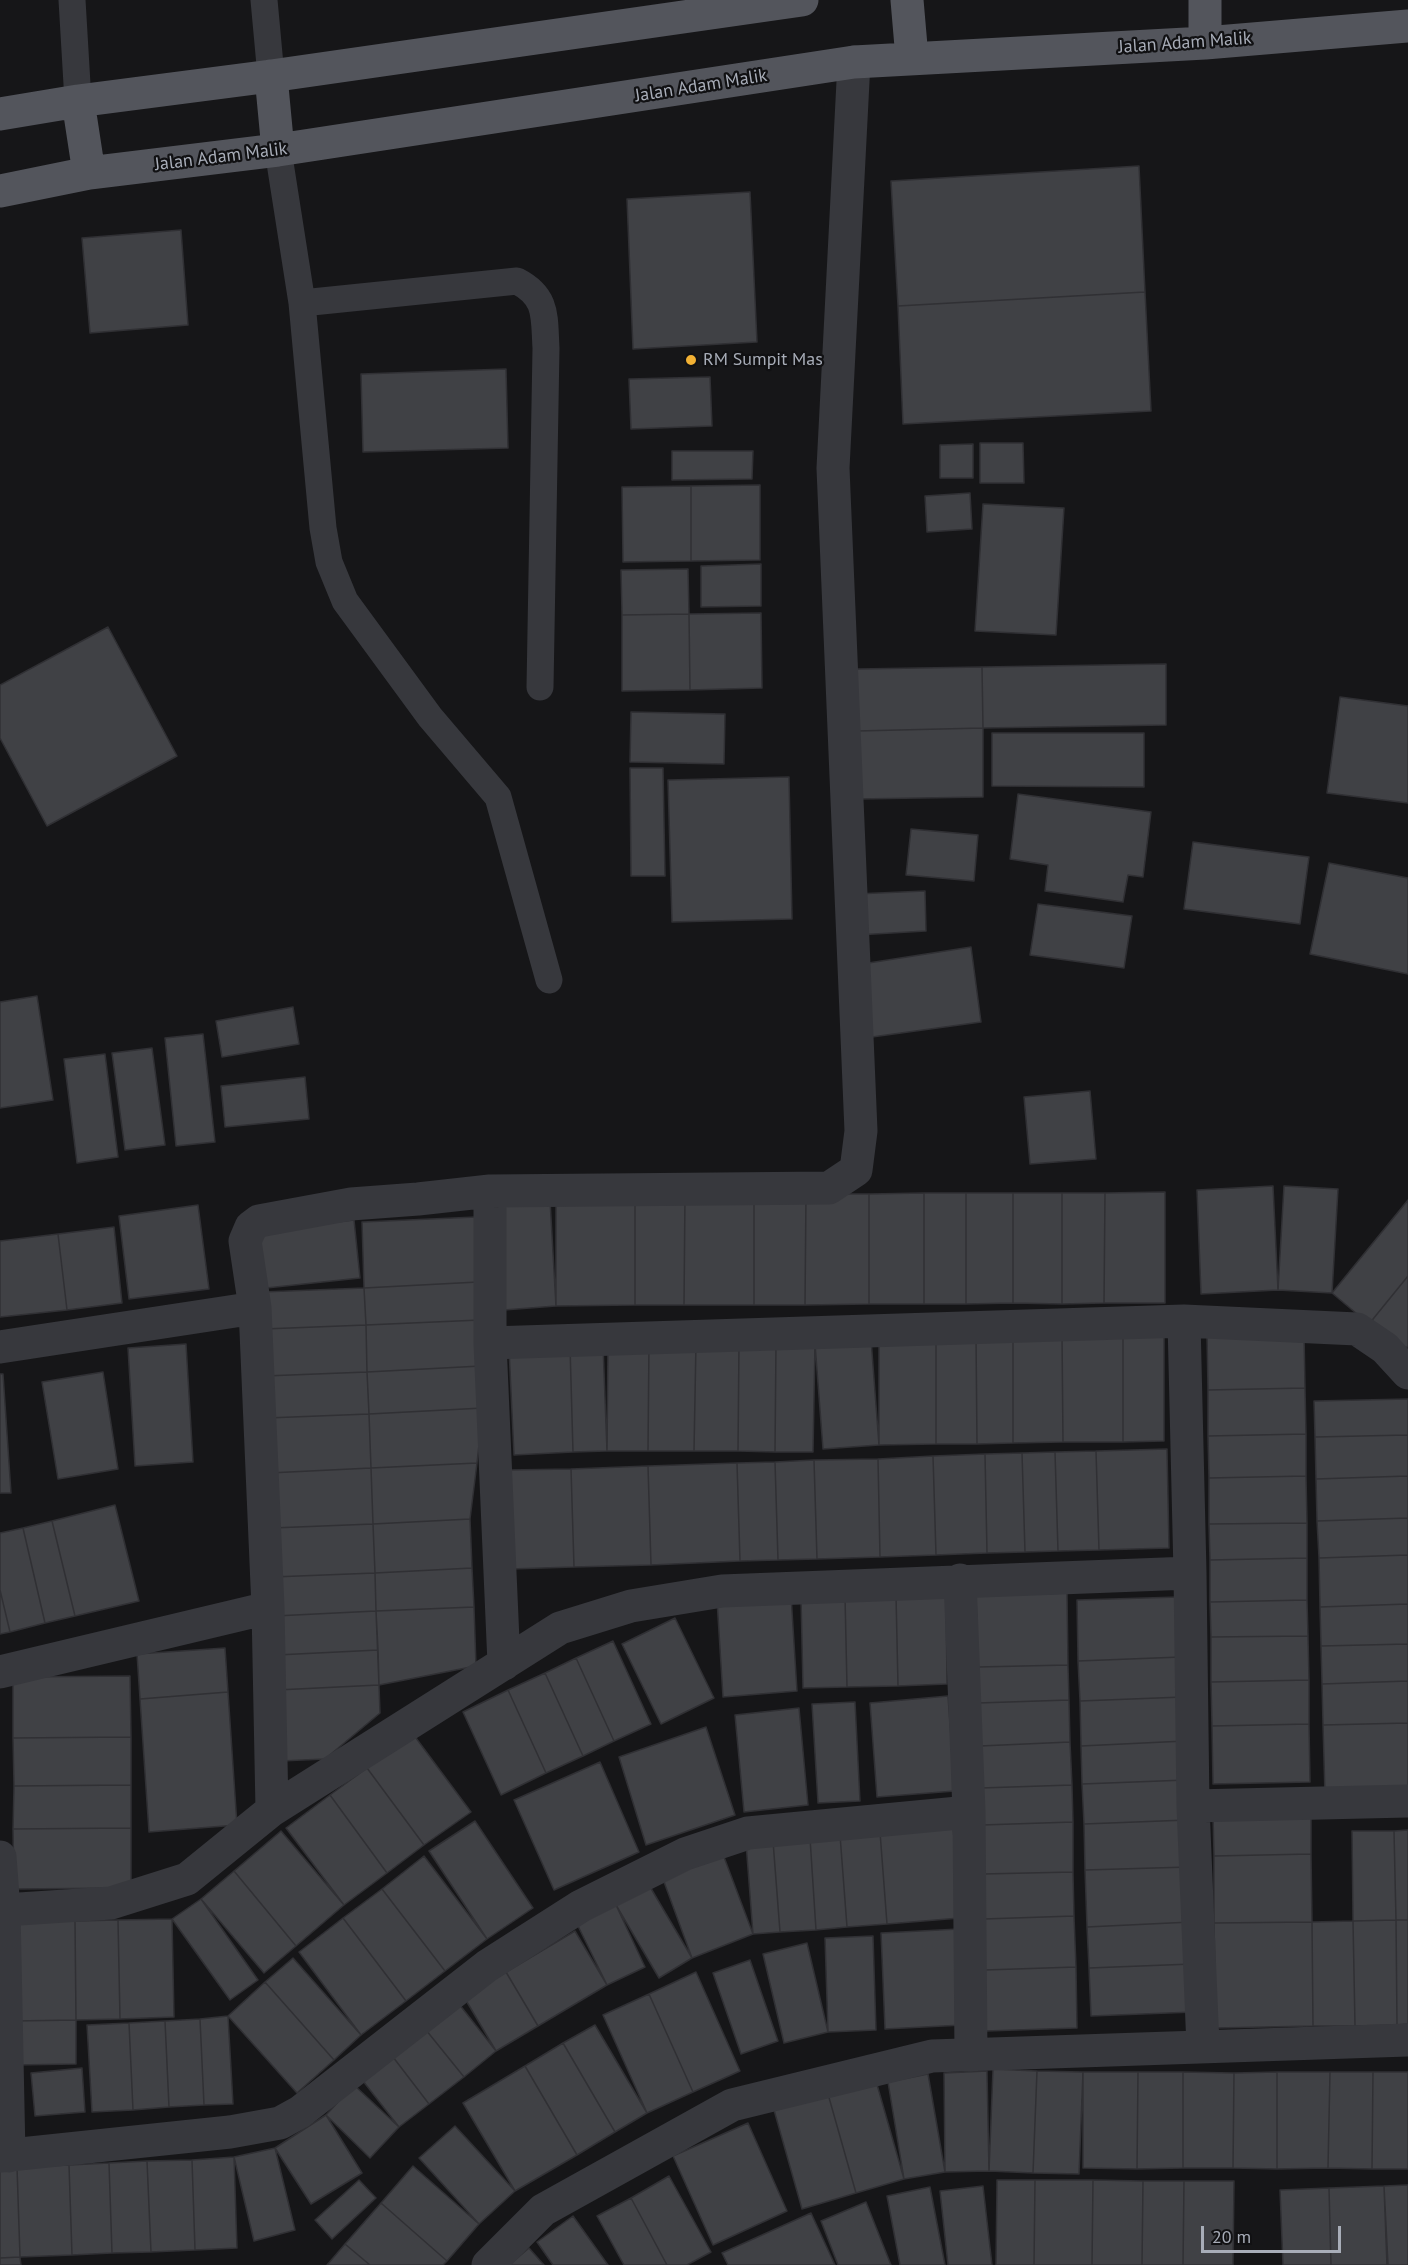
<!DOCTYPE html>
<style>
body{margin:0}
#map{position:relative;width:1408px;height:2265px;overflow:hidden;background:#161618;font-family:"PT Sans",sans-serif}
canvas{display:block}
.scale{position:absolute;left:1201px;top:2226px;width:140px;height:27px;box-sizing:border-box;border:3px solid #a8adb8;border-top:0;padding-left:8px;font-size:18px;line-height:21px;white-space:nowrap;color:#a8adb8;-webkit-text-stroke:4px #111113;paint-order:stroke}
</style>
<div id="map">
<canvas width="1408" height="2265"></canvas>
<div class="scale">20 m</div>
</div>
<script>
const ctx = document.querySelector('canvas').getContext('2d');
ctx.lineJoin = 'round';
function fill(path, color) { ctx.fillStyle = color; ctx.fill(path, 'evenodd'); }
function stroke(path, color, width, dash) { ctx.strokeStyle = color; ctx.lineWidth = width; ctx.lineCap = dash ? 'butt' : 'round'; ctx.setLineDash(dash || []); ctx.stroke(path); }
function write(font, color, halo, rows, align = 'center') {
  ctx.font = font + ' "PT Sans",sans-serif'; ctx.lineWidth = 4.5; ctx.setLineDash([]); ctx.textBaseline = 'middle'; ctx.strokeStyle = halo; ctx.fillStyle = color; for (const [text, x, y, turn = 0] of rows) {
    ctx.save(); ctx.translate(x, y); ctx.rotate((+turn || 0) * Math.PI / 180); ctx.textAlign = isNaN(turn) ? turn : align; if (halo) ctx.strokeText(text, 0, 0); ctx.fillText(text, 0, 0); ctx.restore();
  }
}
const building = new Path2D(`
 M1139,166L1145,292L898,306L891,181Z
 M750,192L757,342L633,349L627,199Z
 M181,230L188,325L90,333L82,238Z
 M1145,292L1151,411L903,424L898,306Z
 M506,369L508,448L363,452L361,374Z
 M710,377L712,426L631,429L629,379Z
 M980,443H1023L1024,483H980Z
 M973,444V478H940V445Z
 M672,451H753L752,479L672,480Z
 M760,485V560L691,561V486Z
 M691,486V561L623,562L622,487Z
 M970,493L972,529L927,532L925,496Z
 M983,504L1064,508L1056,635L975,631Z
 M761,564V606L701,607V566Z
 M688,569L689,614L622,615L621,570Z
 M761,613L762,688L690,690L689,614Z
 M689,614L690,690L622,691V615Z
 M108,627L177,756L47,826L0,738V685Z
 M1166,664V725L983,728L982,667Z
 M982,667L983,728L857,731L856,669Z
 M1340,697L1408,706V803L1327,793Z
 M631,712L725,714L724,764L630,762Z
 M983,728V797L858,799L857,731Z
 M992,733H1144V787L992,786Z
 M630,768H663L665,876H631Z
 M789,777L792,919L672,922L668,780Z
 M1018,794L1151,812L1143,877L1128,875L1123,902L1045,891L1048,865L1010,859Z
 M911,829L978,835L974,881L906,875Z
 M1193,842L1309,857L1300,924L1184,909Z
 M1329,863L1408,878V974L1310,954Z
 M925,891L926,931L857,935L855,894Z
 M1038,904L1132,916L1124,968L1030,955Z
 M971,947L981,1022L872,1037L862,964Z
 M37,996L53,1100L0,1108V1002Z
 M293,1007L299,1044L222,1057L216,1021Z
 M203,1034L215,1142L176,1146L165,1038Z
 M152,1048L165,1145L125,1150L112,1053Z
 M105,1054L118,1157L77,1163L64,1059Z
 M305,1077L309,1119L225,1127L221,1086Z
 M1090,1091L1096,1159L1030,1164L1024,1097Z
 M1273,1186L1278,1290L1201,1294L1197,1190Z
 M1284,1186L1338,1189L1332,1293L1278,1290Z
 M1165,1192V1303H1104L1105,1193Z
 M924,1193V1304H869V1194Z
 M924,1193H966V1304H924Z
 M966,1193H1013V1303L966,1304Z
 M1013,1193H1062V1304L1013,1303Z
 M1062,1193H1105L1104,1303L1062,1304Z
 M754,1194V1305H684L685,1195Z
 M754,1194H806L805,1305H754Z
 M806,1194H869V1304L805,1305Z
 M556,1195H635V1305L556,1306Z
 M635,1195H685L684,1305H635Z
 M550,1200L556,1306L504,1310L498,1203Z
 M1408,1200V1276L1369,1324L1332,1293Z
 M198,1205L209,1289L129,1299L119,1216Z
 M476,1217L478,1282L364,1288L362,1222Z
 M354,1220L360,1278L257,1289L252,1232Z
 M114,1227L122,1303L67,1310L58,1234Z
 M58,1234L67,1310L0,1317V1241Z
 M1408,1276V1346L1403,1352L1369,1324Z
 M478,1282L480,1320L366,1325L364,1288Z
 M364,1288L366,1325L264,1329L262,1292Z
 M480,1320L481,1366L367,1372L366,1325Z
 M366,1325L367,1372L265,1376L264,1329Z
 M1304,1333L1305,1388L1208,1390L1207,1335Z
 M1123,1334V1442H1063L1062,1335Z
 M1123,1334H1164V1441L1123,1442Z
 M1062,1335L1063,1442L1013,1443V1336Z
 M976,1336L977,1444H936V1337Z
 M976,1336H1013V1443L977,1444Z
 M879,1337H936V1444L879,1445Z
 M871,1339L879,1445L823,1449L815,1344Z
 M608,1342H649L648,1451H607Z
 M649,1342L696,1343L694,1451H648Z
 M696,1343H739L738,1451H694Z
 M739,1343H776L775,1452L738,1451Z
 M776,1343L815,1344L813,1452H775Z
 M186,1344L193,1462L135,1466L128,1348Z
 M603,1345L607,1451L573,1452L570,1346Z
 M570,1346L573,1452L514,1455L509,1349Z
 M481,1366L483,1408L369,1414L367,1372Z
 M103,1372L118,1469L58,1479L42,1382Z
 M367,1372L369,1414L267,1418L265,1376Z
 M0,1374H3L11,1493H0Z
 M1305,1388L1306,1434L1208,1436V1390Z
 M1408,1399V1435L1315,1437L1314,1401Z
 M483,1408L477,1463L371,1468L369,1414Z
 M369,1414L371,1468L269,1473L267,1418Z
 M1306,1434V1476L1209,1478L1208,1436Z
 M1408,1435V1476L1316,1479L1315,1437Z
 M1167,1449L1169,1548L1099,1550L1096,1451Z
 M1096,1451L1099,1550L1058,1551L1055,1452Z
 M1055,1452L1058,1551L1025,1552L1022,1453Z
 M1022,1453L1025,1552L987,1553L985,1454Z
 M985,1454L987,1553L936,1555L933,1456Z
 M933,1456L936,1555L880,1557L878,1459Z
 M878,1459L880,1557L817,1559L814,1460Z
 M814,1460L817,1559L778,1560L775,1462Z
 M775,1462L778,1560L740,1561L737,1463Z
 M477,1463L470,1519L373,1524L371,1468Z
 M737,1463L740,1561L651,1565L648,1466Z
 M648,1466L651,1565L574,1567L571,1469Z
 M371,1468L373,1524L272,1528L269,1473Z
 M571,1469L574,1567L510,1569L507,1470Z
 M1306,1476L1307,1523L1209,1524V1478Z
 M1408,1476V1518L1317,1521L1316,1479Z
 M115,1505L139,1601L75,1616L52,1521Z
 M1408,1518V1555L1319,1558L1317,1521Z
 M470,1519L472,1568L375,1573L373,1524Z
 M52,1521L75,1616L45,1623L23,1528Z
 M1307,1523V1558L1210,1560L1209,1524Z
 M373,1524L375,1573L273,1577L272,1528Z
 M23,1528L45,1623L10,1632L0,1590V1533Z
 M1408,1555V1604L1320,1607L1319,1558Z
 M1307,1558V1600L1210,1602V1560Z
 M472,1568L474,1607L376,1611L375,1573Z
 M375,1573L376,1611L275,1616L273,1577Z
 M0,1590L10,1632L0,1634Z
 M946,1593L947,1684L898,1686L896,1595Z
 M1067,1593L1068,1665L978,1667L976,1596Z
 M791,1595L797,1691L723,1697L717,1600Z
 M896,1595L898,1686L847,1687L845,1596Z
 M845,1596L847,1687L803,1688L801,1598Z
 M1179,1597L1181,1657L1078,1661L1077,1600Z
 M1307,1600L1308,1636L1211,1637L1210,1602Z
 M1408,1604V1644L1321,1646L1320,1607Z
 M474,1607L476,1666L379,1685L376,1611Z
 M376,1611L378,1650L277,1655L275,1616Z
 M675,1618L714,1698L661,1724L622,1644Z
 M1308,1636L1309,1680L1211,1682V1637Z
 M613,1641L651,1724L614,1741L576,1658Z
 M1408,1644V1681L1322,1684L1321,1646Z
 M225,1648L228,1692L140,1699L137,1654Z
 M378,1650L379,1685L277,1690V1655Z
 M1181,1657L1183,1697L1080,1701L1078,1661Z
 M576,1658L614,1741L583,1756L545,1673Z
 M1068,1665L1069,1700L978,1703V1667Z
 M545,1673L583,1756L546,1773L508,1690Z
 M130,1676L131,1737L13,1738V1677Z
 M1309,1680V1724L1212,1726L1211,1682Z
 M1408,1681V1723L1323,1725L1322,1684Z
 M379,1685L380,1713L325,1759L281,1761L277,1690Z
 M508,1690L546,1773L501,1795L463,1712Z
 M228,1692L237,1825L149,1832L140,1699Z
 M948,1696L955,1791L877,1797L870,1703Z
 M1183,1697L1185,1741L1081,1746L1080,1701Z
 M1069,1700L1070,1742L980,1746L978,1703Z
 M855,1702L860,1801L818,1803L812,1704Z
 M799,1708L808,1805L744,1812L735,1715Z
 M1408,1723V1792L1325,1795L1323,1725Z
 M1309,1724L1310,1782L1213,1784L1212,1726Z
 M706,1727L735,1815L646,1845L619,1757Z
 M413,1734L471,1812L424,1845L367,1768Z
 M131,1737V1785L14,1786L13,1738Z
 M1185,1741L1186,1780L1082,1784L1081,1746Z
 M1070,1742L1072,1785L981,1788L980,1746Z
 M600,1762L639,1852L554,1890L514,1800Z
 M367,1768L424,1845L387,1873L330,1795Z
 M1186,1780L1187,1820L1084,1824L1082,1784Z
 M131,1785V1828L13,1829L14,1786Z
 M1072,1785L1073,1822L982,1825L981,1788Z
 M330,1795L387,1873L344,1905L286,1828Z
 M1311,1811V1854L1214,1856L1213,1815Z
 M1187,1820L1189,1867L1085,1870L1084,1824Z
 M475,1821L533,1908L487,1939L429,1851Z
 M1073,1822V1872L983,1874L982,1825Z
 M953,1826L960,1918L887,1924L880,1832Z
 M131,1828V1888L14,1889L13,1829Z
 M1408,1830V1920H1396L1394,1831Z
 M281,1831L344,1905L296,1946L234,1871Z
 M1352,1831H1394L1396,1920L1353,1921Z
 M880,1832L887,1924L847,1927L840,1835Z
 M840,1835L847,1927L816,1930L810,1838Z
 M810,1838L816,1930L780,1932L773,1841Z
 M773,1841L780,1932L753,1934L746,1843Z
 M721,1849L753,1934L692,1958L660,1871Z
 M1311,1854L1312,1922L1214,1923V1856Z
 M424,1856L487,1939L445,1971L382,1889Z
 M1189,1867L1191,1922L1087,1927L1085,1870Z
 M234,1871L296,1946L264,1973L201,1899Z
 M1073,1872L1074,1916L984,1919L983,1874Z
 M649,1885L692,1958L659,1978L616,1905Z
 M382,1889L445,1971L406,2001L343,1918Z
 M201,1899L258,1980L230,2000L172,1919Z
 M616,1905L645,1967L607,1985L577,1924Z
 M1074,1916L1076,1967L985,1970L984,1919Z
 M343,1918L406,2001L361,2035L299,1952Z
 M172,1919L174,2017L120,2019L118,1920Z
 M118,1920L120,2019L76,2020L75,1921Z
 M1396,1920H1408V2024L1397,2025Z
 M1396,1920L1397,2025L1355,2026L1353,1921Z
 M75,1921L76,2020L14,2021L13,1922Z
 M1353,1921L1355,2026H1313L1312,1922Z
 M1191,1922L1192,1964L1089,1968L1087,1927Z
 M1312,1922L1313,2026L1216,2028L1214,1923Z
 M959,1929L963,2025L885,2029L881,1933Z
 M575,1931L607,1985L538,2026L506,1972Z
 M873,1936L876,2030L828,2032L825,1938Z
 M807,1943L828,2032L784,2043L763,1954Z
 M293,1958L361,2035L334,2060L265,1982Z
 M750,1960L778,2041L741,2054L713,1973Z
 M1192,1964L1194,2012L1091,2016L1089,1968Z
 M1076,1967L1077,2028L986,2031L985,1970Z
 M506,1972L538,2026L496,2051L464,1997Z
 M696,1972L740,2071L693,2092L649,1994Z
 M265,1982L334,2060L297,2093L228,2016Z
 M649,1994L693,2092L647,2113L603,2015Z
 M459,2004L496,2051L464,2077L426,2030Z
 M228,2016L233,2104L204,2105L200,2019Z
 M200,2019L204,2105L169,2107L165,2021Z
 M76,2020V2064L15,2065L14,2021Z
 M165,2021L169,2107L133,2110L129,2023Z
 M129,2023L133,2110L92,2112L87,2025Z
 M595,2025L647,2113L615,2132L563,2043Z
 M426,2030L464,2077L429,2104L393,2057Z
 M563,2043L615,2132L577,2155L525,2066Z
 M393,2057L429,2104L399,2127L363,2081Z
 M525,2066L577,2155L515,2191L463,2103Z
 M82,2068L85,2112L35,2116L31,2073Z
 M993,2069L1037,2071L1033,2173L989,2171Z
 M987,2071L989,2171L945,2172L944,2073Z
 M1037,2071L1083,2072L1079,2174L1033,2173Z
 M1083,2072H1138L1137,2169L1083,2168Z
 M1138,2072H1183V2168L1137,2169Z
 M1183,2072L1234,2073L1233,2168H1183Z
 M1277,2072H1330L1328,2168L1277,2169Z
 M1277,2072V2169L1233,2168L1234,2073Z
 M1330,2072H1373L1372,2169L1328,2168Z
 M1373,2072H1408V2169H1372Z
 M928,2074L945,2172L904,2179L888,2082Z
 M876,2081L904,2179L856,2193L828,2094Z
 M354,2085L399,2127L370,2158L326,2115Z
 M828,2094L856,2193L802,2209L774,2110Z
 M326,2115L362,2173L311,2204L275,2148Z
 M748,2123L787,2211L713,2245L673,2156Z
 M455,2126L515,2191L479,2224L419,2158Z
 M275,2148L295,2230L254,2241L234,2157Z
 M234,2157L237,2248L195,2250L192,2160Z
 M192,2160L195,2250L151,2252L147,2161Z
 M147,2161L151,2252L112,2253L109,2163Z
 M109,2163L112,2253L72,2255L69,2165Z
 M69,2165L72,2255L20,2257L17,2167Z
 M413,2166L479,2224L447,2261L381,2203Z
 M17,2167L20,2257L0,2258V2168Z
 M669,2176L711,2252L687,2265H667L631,2198Z
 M359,2180L376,2198L332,2239L315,2220Z
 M997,2180H1035L1034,2265H996Z
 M1035,2180H1093L1092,2265H1034Z
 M1093,2180L1143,2181L1142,2265H1092Z
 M1143,2181H1184L1183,2265H1142Z
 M1184,2181H1234L1233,2265H1183Z
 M1408,2185V2265H1388L1384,2186Z
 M983,2186L992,2265H948L940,2191Z
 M1384,2186L1387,2265H1331L1329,2188Z
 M930,2187L945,2265H900L887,2196Z
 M1329,2188L1331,2265H1283L1280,2190Z
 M631,2198L667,2265H624L597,2216Z
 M866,2202L891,2265H838L821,2221Z
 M381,2203L447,2261L443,2265H370L345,2244Z
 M811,2213L835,2265H728L722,2253Z
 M573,2216L608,2265H553L537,2242Z
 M345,2244L370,2265H327Z
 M529,2248L544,2265H509Z
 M20,2257L21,2265H0V2258Z`);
const service = new Path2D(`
 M72,0L78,101
 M264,0L271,76
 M278,150L302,303L323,528L329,562L345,601L430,717L498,797L549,980
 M302,303L517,281C548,297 544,317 546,348L540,687`);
const minor = new Path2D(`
 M490,1191V1343L504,1664
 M1184,1321L1190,1573L1193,1806L1203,2047
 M490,1343L1184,1321L1357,1329L1385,1348L1408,1373
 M0,1347L255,1308
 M0,1672L268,1608
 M1193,1806L1408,1801
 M272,1810L268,1608L255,1308L245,1241L251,1227L259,1221L351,1204L418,1199L490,1191L829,1188L856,1170L861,1131L833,468L854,62
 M969,1812L971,2055
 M0,1857L4,1910L9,2156
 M4,1910L111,1903L187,1879L272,1810L560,1628L631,1606L722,1591L1190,1573
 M0,2156L230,2132L280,2123L300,2112L487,1966L581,1906L685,1854L748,1833L969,1812L960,1580
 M488,2265L543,2210L732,2105L932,2056L1408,2040`);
const primary = new Path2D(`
 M907,0L912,58
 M1205,43V0
 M271,76L278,150
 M78,101L89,173
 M0,114L78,101L271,76L802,0
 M0,191L89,173L278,150L854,62L1205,43L1408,26`);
const markers = [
 [691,360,6,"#f2b134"]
];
const streetNames = [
 ["Jalan Adam Malik",1185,43,-4],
 ["Jalan Adam Malik",701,86,-9],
 ["Jalan Adam Malik",221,157,-7]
];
const poiNames = [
 ["RM Sumpit Mas",703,360]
];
fill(building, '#404145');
stroke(building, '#303034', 1.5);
stroke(service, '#37383d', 27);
stroke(minor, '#37383d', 33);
stroke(primary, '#53555c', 33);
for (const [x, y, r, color] of markers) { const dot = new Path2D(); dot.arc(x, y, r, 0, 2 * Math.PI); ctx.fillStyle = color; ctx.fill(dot); stroke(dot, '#111113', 2); }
write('18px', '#a8adb8', '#111113', streetNames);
write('18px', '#a8adb8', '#111113', poiNames, 'left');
</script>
